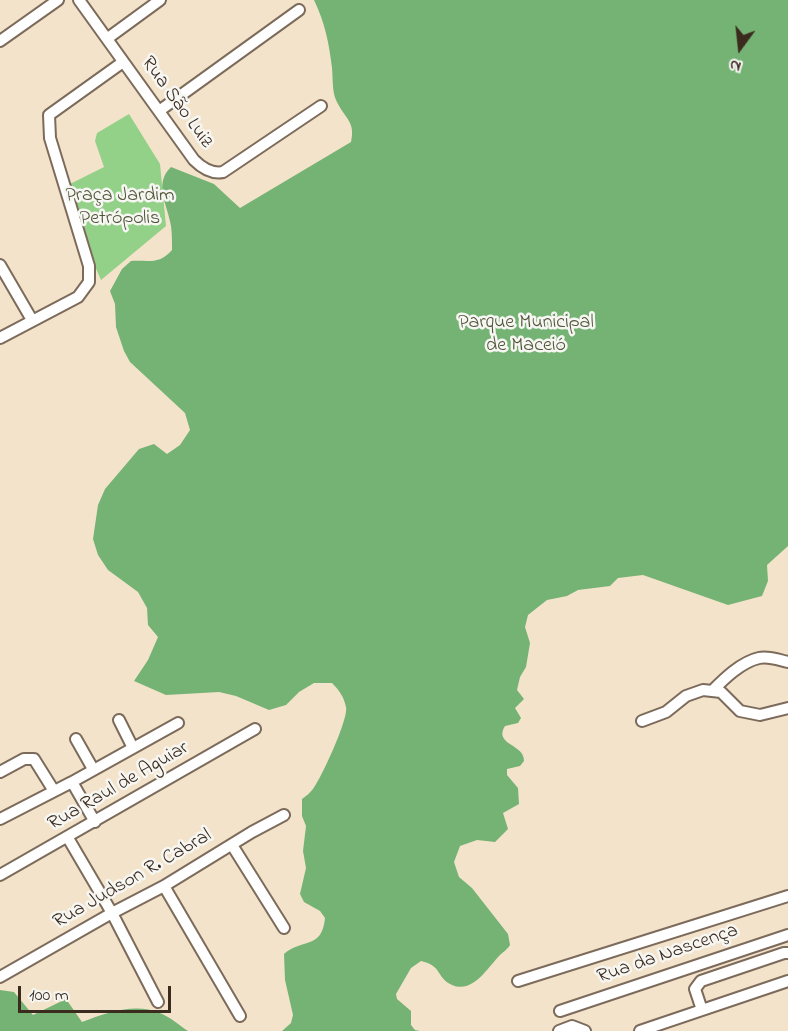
<!DOCTYPE html>
<meta charset="utf-8">
<style>
body{margin:0}
#map{position:relative;width:788px;height:1031px;overflow:hidden;background:#f4e3cb;font-family:"Indie Flower",sans-serif}
canvas{display:block}
.north{position:absolute;left:710px;top:18px;width:60px;height:60px;-webkit-text-stroke:4px #f6f6f2;paint-order:stroke;rotate:195deg;font-size:16px;font-weight:700;line-height:24px;text-align:center;color:#3b2a1e}
.north::after{content:'';display:block;margin:auto;width:21px;height:27px;background:#3b2a1e;clip-path:polygon(50% 0,100% 100%,50% 72%,0 100%)}
.scale{position:absolute;left:18px;top:986px;width:153px;height:27px;box-sizing:border-box;border:3px solid #3b2a1e;border-top:0;padding-left:8px;font-size:18px;line-height:21px;white-space:nowrap;color:#3b2a1e;-webkit-text-stroke:4px #f6f6f2;paint-order:stroke}
</style>
<div id="map">
<canvas width="788" height="1031"></canvas>
<div class="north">N</div>
<div class="scale">100 m</div>
</div>
<script>
const ctx = document.querySelector('canvas').getContext('2d');
ctx.lineJoin = 'round';
function fill(path, color) { ctx.fillStyle = color; ctx.fill(path, 'evenodd'); }
function stroke(path, color, width, dash) { ctx.strokeStyle = color; ctx.lineWidth = width; ctx.lineCap = dash ? 'butt' : 'round'; ctx.setLineDash(dash || []); ctx.stroke(path); }
function write(font, color, halo, rows, align = 'center') {
  ctx.font = font + ' "Indie Flower",sans-serif'; ctx.lineWidth = 5; ctx.setLineDash([]); ctx.textBaseline = 'middle'; ctx.strokeStyle = halo; ctx.fillStyle = color; for (const [text, x, y, turn = 0] of rows) {
    ctx.save(); ctx.translate(x, y); ctx.rotate((+turn || 0) * Math.PI / 180); ctx.textAlign = isNaN(turn) ? turn : align; if (halo) ctx.strokeText(text, 0, 0); ctx.fillText(text, 0, 0); ctx.restore();
  }
}
const green = new Path2D(`
 M129,114L160,164L166,226L101,280L90,255L68,185L104,167L95,141L97,133Z`);
const forest = new Path2D(`
 M314,0H788V546L767,565L768,581L762,596L728,605L643,575L618,578L610,586L578,590L567,596L547,600L528,615L525,627L530,643L526,667L520,677L517,690L524,699L515,708L521,718L518,723L505,726C493,745 525,744 524,761L520,766L507,769V775L518,788L519,804L503,813L508,829L495,842L477,840L460,846L454,862L459,877L472,888L508,934L510,945C507,950 504,951 500,955C488,967 472,996 450,984C436,976 442,966 421,961L411,968L396,994L397,999L411,1011V1025L415,1030L420,1031H282L291,1023L293,1015L285,980L284,954C302,938 322,950 325,918L320,911L304,902L300,894L306,868L303,851L306,826L302,816V799C306,796 310,793 313,789C321,779 349,718 346,707C344,697 339,690 332,683H314L299,692L286,705L269,710L236,696L219,692L166,695L134,681L148,660L158,637L148,625L147,608L138,592L108,570L98,555L93,539L98,505L105,489L139,449L154,444L167,454L180,445L190,430L185,413L130,362L124,351L116,327L115,304L110,291L122,269L131,261C149,260 159,265 172,250C172,242 172,233 171,226C168,206 153,184 171,167L214,184L240,208L351,142C356,121 344,118 336,100C332,91 333,78 332,68C329,43 325,23 314,0Z
 M0,990L14,992L33,1015L66,999L82,1022C105,1013 135,1002 160,1013C170,1017 179,1025 188,1031H0Z`);
const minor = new Path2D(`
 M79,0L194,160C202,168 212,174 223,172L321,106
 M108,38L160,0
 M0,41L58,0
 M159,111L299,10
 M0,265L32,320
 M0,338L78,297L89,282V266L50,138L49,115L123,62
 M712,691C724,679 741,662 759,658C769,656 779,660 788,662
 M119,720L133,748
 M642,721L666,712L686,696L703,690L721,692L740,711L760,715L788,708
 M76,739L93,769
 M0,772L24,759H34L54,791
 M72,782L95,822
 M0,819L72,782L178,723
 M68,838L112,913L158,1002
 M232,845L284,928
 M0,875L255,729
 M164,886L240,1016
 M0,977L112,913L164,886L252,832L284,815
 M518,981L788,896
 M702,1010L695,989L701,981L784,953H788
 M560,1011L788,935
 M559,1031L572,1026L585,1031
 M640,1031L788,981`);
const streetNames = [
 ["Rua São Luiz",176,103,54],
 ["Rua Raul de Aguiar",119,787,-30],
 ["Rua Judson R. Cabral",133,880,-30],
 ["Rua da Nascença",668,955,-19]
];
const parkNames = [
 ["Praça Jardim",120,197],
 ["Petrópolis",120,220],
 ["Parque Municipal",526,324],
 ["de Maceió",526,347]
];
fill(green, '#92d187');
fill(forest, '#75b374');
stroke(minor, '#7c6b5b', 14);
stroke(minor, '#fff', 10);
write('20px', '#3b2a1e', '#f6f6f2', streetNames);
write('20px', '#515438', '#f6f6f2', parkNames);
</script>
